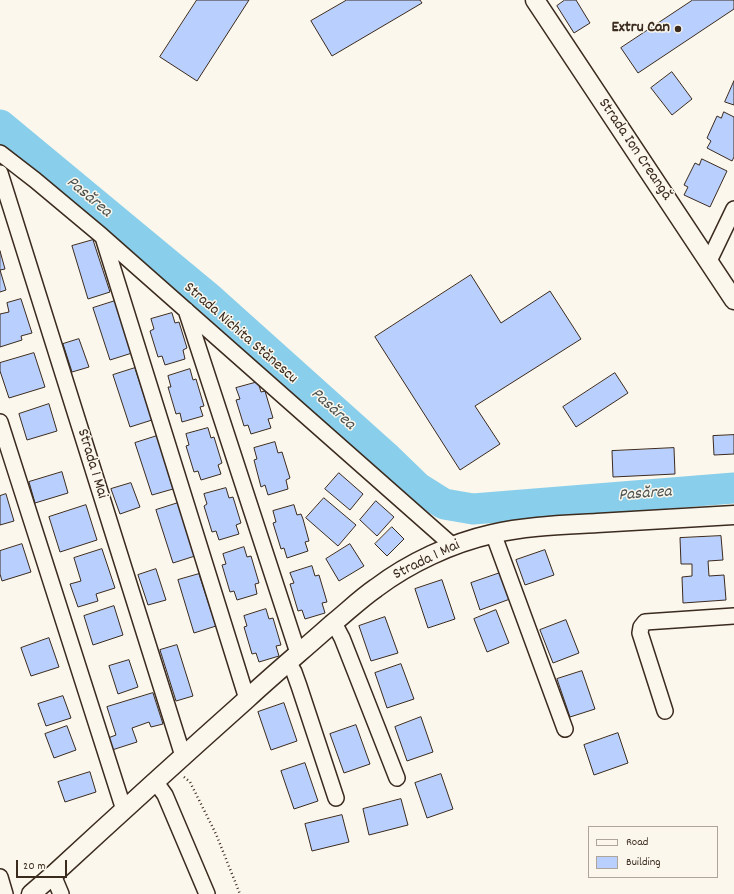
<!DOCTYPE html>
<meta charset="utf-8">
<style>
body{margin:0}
#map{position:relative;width:734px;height:894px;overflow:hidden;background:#fbf7ec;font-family:Dekko,sans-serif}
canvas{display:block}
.legend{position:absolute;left:588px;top:826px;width:130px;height:52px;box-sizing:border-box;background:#fbf7ec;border:1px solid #aea59a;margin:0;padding:5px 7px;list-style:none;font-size:12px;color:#3b2a1e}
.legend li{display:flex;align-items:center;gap:8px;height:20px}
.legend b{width:20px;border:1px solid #aea59a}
.scale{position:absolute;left:16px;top:860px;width:51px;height:18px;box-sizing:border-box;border:2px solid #3b2a1e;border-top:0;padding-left:5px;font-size:12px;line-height:14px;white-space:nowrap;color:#3b2a1e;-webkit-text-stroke:3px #fbf7ec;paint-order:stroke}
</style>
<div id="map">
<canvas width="734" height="894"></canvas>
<ul class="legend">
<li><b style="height:5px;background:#fbf7ec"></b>Road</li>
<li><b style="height:11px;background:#b9cffe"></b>Building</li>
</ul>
<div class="scale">20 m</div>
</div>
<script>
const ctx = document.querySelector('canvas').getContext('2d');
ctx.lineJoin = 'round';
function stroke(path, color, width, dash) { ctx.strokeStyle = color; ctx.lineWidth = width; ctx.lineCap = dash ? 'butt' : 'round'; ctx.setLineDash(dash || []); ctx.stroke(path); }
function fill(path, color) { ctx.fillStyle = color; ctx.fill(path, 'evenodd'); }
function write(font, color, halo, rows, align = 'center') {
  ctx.font = font + ' Dekko,sans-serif'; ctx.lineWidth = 3; ctx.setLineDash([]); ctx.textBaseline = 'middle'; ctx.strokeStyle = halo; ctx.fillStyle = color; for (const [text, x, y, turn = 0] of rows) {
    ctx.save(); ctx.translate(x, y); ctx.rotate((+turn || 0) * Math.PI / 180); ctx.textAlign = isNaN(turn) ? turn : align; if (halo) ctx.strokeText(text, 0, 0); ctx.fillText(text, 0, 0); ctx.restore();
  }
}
const river = new Path2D(`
 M0,125L210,299L385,456L417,487L444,504L473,509L734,488`);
const building = new Path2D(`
 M197,0H249L197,81L160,57Z
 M347,0H420L422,3L332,56L311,21Z
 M565,0H576L590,23L574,33L557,6Z
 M693,0H734V9L638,73L621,48Z
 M672,72L692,99L672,115L651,88Z
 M734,81V105L725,102Z
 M724,112L734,117V157L732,161L707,148L711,141L707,138L717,116L721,118Z
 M702,159L727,171L710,207L684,195L688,187L684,185L695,163L699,165Z
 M93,240L110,292L88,299L72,246Z
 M0,251L5,269L0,270L6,290L0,292Z
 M471,275L501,323L550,291L581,339L475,406L500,444L460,470L375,337Z
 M21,299L32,333L21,336L22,340L0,347V314L9,312L7,303Z
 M115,301L132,353L110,360L93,308Z
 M172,313L175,323L179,322L187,348L183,350L185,359L165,365L162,356L158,357L150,331L154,329L151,319Z
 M79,339L89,367L72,372L63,344Z
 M34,353L45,387L9,398L0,371V363Z
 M135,368L152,420L130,427L113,375Z
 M190,369L193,380L196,379L204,406L200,407L203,416L182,422L180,413L176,414L168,387H171L168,376Z
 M615,373L628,393L576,427L563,407Z
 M258,382L261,392L265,391L273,418L268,419L271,428L251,434L248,425L244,426L236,400L240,399L236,388Z
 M49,404L57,431L27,440L19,414Z
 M208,428L211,438L214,437L222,463L218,465L221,474L201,480L198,471L194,472L186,446L189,445L186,434Z
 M734,435V454L714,455L713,436Z
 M157,436L173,489L152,495L135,443Z
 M275,442L278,453L282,452L290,478L286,480L288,489L268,495L265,485L261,487L254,460L257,459L254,448Z
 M674,448L675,474L613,477L612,451Z
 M62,472L68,493L35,503L29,482Z
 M339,473L363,494L350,510L325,489Z
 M131,483L140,507L120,514L111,489Z
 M226,488L229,498L233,497L241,523L236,525L239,534L219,540L216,531L212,532L204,506L207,504L204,494Z
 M6,494L14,521L0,525V496Z
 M324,498L356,525L338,546L306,518Z
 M376,501L394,517L377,536L360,520Z
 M178,503L195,556L173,563L156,510Z
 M86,505L97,540L60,552L49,517Z
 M294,505L297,515L301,514L303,519L309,541L305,542L308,551L287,558L284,548L281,549L273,523L276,522L273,511Z
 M392,527L404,539L387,556L375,544Z
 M721,536L723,560L708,561L709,576L724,575L726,600L683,603L682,577L692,576V564H681L680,538Z
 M22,544L31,572L2,581L0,574V551Z
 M350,544L364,566L339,581L326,559Z
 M244,547L247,557L251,556L259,583L255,584L257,594L237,600L234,591L230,592L222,565L226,564L223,554Z
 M102,549L115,588L96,594L98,601L78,607L70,584L81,581L74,558Z
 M545,550L554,575L525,585L516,560Z
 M312,566L315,576L319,575L327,602L322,603L325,613L305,619L302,610L298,611L290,584L294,583L290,573Z
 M156,569L166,600L148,605L138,575Z
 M500,573L510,599L480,610L471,583Z
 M199,574L216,626L194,633L178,580Z
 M442,580L455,619L428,628L415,589Z
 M114,606L123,635L93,645L84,616Z
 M266,609L269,619L273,618L281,645L276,646L279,656L259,662L256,653L252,654L244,627L247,626L244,616Z
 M496,610L509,643L487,652L474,619Z
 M385,617L398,653L371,661L359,626Z
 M566,620L579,653L553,663L540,630Z
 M49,638L59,667L31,676L21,648Z
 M177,645L193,696L176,701L160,650Z
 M129,660L138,687L118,694L109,666Z
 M401,664L414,699L387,708L375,673Z
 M582,671L595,709L570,717L557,679Z
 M153,693L163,724L151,727L149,722L132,728L137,742L112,750L108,738L116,735L107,707Z
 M63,696L71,718L46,726L38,704Z
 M284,703L297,741L271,750L258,712Z
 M421,717L433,752L407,761L395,727Z
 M356,725L370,764L344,773L330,734Z
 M67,726L76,750L54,758L45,734Z
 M618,733L628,763L594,775L584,745Z
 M305,763L318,801L294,809L281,771Z
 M90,772L96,792L65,802L58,782Z
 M441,774L453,809L427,818L415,783Z
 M401,799L408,825L369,835L363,809Z
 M342,815L349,842L312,851L305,824Z`);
const path = new Path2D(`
 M184,777L190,782L216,834L240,894`);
const minor = new Path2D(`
 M0,153L35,180L102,236L453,546
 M0,173L183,756
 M103,237L247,699
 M709,261L734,209
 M186,310L298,653
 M0,422L124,810
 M493,533L565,729
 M334,623L342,638L397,778
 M288,662L294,672L299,686L336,798
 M665,711L640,633L641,627L645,622L734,616
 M155,781L165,795L207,894
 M53,875L61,894
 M0,877L5,894`);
const tertiary = new Path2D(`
 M535,0L734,300
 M31,894L53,875C117,816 182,757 247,699C275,673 304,649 332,624C347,612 360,599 376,588C409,563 452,543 492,534C526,526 562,525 597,523C643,520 688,518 734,515`);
const markers = [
 [678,29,4,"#3b2a1e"]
];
const poiNames = [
 ["Extru Can",670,29]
];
const streetNames = [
 ["Strada Ion Creangă",634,150,56],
 ["Strada Nichita Stănescu",240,334,41],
 ["Strada 1 Mai",91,464,73],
 ["Strada 1 Mai",427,561,-26]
];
const waterNames = [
 ["Pasărea",88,198,40],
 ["Pasărea",332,410,42],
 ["Pasărea",645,495,-4]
];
stroke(river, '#89cfeb', 31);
fill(building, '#b9cffe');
stroke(building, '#3b2a1e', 1);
stroke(minor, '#3b2a1e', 18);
stroke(tertiary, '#3b2a1e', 21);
stroke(path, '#3b2a1e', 2.5, [1, 3]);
stroke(minor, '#fbf7ec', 15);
stroke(tertiary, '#fbf7ec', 18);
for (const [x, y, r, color] of markers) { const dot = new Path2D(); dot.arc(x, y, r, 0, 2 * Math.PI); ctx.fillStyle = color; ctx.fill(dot); stroke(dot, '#fbf7ec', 1.5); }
write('bold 16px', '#3b2a1e', '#fbf7ec', poiNames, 'right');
write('16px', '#3b2a1e', '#fbf7ec', streetNames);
write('italic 17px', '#4e5351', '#fbf7ec', waterNames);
</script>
